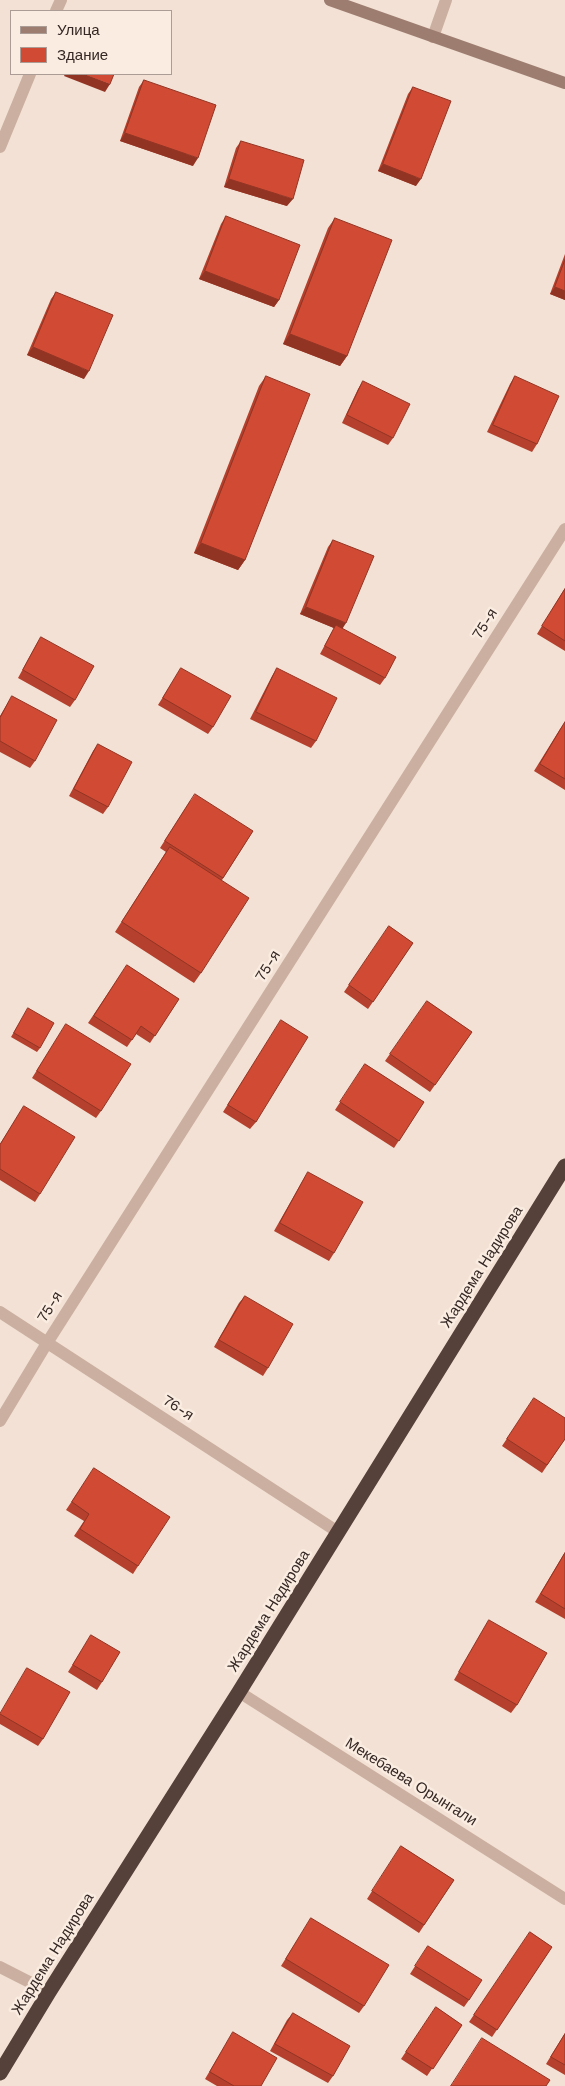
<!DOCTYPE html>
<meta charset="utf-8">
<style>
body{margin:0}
#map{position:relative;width:565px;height:2086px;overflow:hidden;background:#f2e1d4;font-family:"Work Sans",sans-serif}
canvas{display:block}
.legend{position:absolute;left:10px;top:10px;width:162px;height:65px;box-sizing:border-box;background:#faece0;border:1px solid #ab9d95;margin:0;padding:6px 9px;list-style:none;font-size:15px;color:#342724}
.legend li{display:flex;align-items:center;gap:10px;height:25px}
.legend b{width:25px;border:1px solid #ab9d95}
</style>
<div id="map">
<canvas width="565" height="2086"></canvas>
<ul class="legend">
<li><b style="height:6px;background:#9e7d71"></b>Улица</li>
<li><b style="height:14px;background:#d14b34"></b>Здание</li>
</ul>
</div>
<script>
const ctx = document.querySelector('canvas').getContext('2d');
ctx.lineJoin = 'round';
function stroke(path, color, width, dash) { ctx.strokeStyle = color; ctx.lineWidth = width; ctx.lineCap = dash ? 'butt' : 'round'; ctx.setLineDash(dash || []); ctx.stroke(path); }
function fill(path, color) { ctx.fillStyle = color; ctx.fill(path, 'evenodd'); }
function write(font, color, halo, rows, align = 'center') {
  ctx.font = font + ' "Work Sans",sans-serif'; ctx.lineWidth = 5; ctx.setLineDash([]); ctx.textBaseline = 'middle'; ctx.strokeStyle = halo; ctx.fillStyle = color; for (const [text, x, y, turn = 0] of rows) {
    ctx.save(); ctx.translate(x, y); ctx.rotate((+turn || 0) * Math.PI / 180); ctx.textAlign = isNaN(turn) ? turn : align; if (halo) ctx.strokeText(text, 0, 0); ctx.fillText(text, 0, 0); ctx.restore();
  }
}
const street = new Path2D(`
 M56,11L61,0
 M433,37L446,0
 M0,147L30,74
 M0,1312L338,1532
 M0,1421L47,1343L565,529
 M239,1692L565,1899
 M0,1967L49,1992`);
const secondary = new Path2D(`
 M330,0L565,83`);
const highway = new Path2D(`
 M0,2073L49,1992L239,1692L565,1166`);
const wall = new Path2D(`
 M144,80L193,166L120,141L139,87Z
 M413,87L416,186L378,171L408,94Z
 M241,141L287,206L224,187L236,148Z
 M226,216L279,300L274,307L199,279L221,224Z
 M335,218L347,356L340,366L283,344L328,228Z
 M565,254V300L550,294Z
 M56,292L84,379L27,355L51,299Z
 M266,376L245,560L238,570L194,553L259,386Z
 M515,376L537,444L532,452L487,432L510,384Z
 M363,381L393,438L388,445L342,423L358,389Z
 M333,540L343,629L385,678L380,685L320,654L334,628L300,614L328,547Z
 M565,588V651L537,634Z
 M41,637L75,700L70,707L18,678L36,645Z
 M181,668L213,727L208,734L158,705Z
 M277,668L316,741L311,748L250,719L272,676Z
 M12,696L35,761L30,768L0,752V716Z
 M565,722V790L534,771L560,729Z
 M98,744L108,807L103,814L69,796L93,751Z
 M190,801L253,831L222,880L201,973L194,983L115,932L166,852L160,848Z
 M389,926L413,943L368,1009L344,992Z
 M127,965L179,999L150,1043L136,1034L127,1047L88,1023Z
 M427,1001L472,1032L430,1092L385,1061Z
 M28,1008L40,1048L37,1052L11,1037Z
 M281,1020L256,1122L250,1129L223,1112Z
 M66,1024L101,1111L96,1118L32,1078Z
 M365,1064L424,1102L394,1148L335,1110Z
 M24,1106L40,1194L35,1202L0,1180V1144Z
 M308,1172L334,1253L329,1261L274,1231L303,1180Z
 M245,1296L268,1368L263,1376L214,1347L239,1303Z
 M534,1398L565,1439L542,1473L502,1446Z
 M94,1468L138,1566L133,1574L74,1536L84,1521L66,1510Z
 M565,1552V1619L535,1602Z
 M489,1620L517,1705L511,1713L454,1680L484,1628Z
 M91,1635L102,1682L97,1690L68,1672Z
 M27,1668L43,1739L38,1746L0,1724V1714Z
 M401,1846L454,1880L419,1933L367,1899Z
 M311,1918L364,2006L359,2013L281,1966Z
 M530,1932L552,1947L492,2037L469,2022Z
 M428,1946L469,2000L464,2007L410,1974Z
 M436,2007L462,2025L427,2076L401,2059Z
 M293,2013L333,2076L328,2083L270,2051L287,2020Z
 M233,2032L261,2086H217L205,2079Z
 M565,2033V2075L546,2064Z`);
const shadedWall = new Path2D(`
 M65,74H83L110,84L105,92L64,76Z
 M125,133L198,158L193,166L120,141Z
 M383,164L421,179L416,186L378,171Z
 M229,179L293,199L287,206L224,187Z
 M205,271L279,300L274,307L199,279Z
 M555,287L565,291V300L550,294Z
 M290,334L347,356L340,366L283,344Z
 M33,347L89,371L84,379L27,355Z
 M201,543L245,560L238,570L194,553Z
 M306,607L346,623L341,631L300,614Z`);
const building = new Path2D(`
 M83,74H114L110,84Z
 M144,80L216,105L198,158L125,133Z
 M413,87L451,101L421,179L383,164Z
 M241,141L304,160L293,199L229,179Z
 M226,216L300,245L279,300L205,271Z
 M335,218L392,240L347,356L290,334Z
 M565,260V291L555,287Z
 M56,292L113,315L89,371L33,347Z
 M266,376L310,394L245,560L201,543Z
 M515,376L559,396L537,444L493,425Z
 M363,381L410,404L393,438L347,415Z
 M333,540L374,556L346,623L306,607Z
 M565,589V641L542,626Z
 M336,625L396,657L385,678L325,646Z
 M41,637L94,666L75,700L23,670Z
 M181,668L231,696L213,727L163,698Z
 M277,668L337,698L316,741L256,712Z
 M12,696L57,720L35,761L0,741V718Z
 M565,722V779L540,764Z
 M98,744L132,762L108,807L74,789Z
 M195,794L253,831L223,878L165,841Z
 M170,847L249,898L201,973L122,922Z
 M389,926L413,943L373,1002L349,985Z
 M127,965L179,999L155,1036L141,1026L132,1040L94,1016Z
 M427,1001L472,1032L435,1085L390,1054Z
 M28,1008L54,1023L40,1048L14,1033Z
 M281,1020L308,1037L256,1122L228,1105Z
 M66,1024L131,1064L101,1111L37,1071Z
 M365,1064L424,1102L399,1141L340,1102Z
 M24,1106L75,1137L40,1194L0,1169V1145Z
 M308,1172L363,1202L334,1253L280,1223Z
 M245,1296L293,1324L268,1368L219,1340Z
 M534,1398L565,1418V1439L547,1465L507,1439Z
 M94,1468L170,1517L138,1566L80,1529L89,1514L72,1502Z
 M565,1553V1609L541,1594Z
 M489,1620L547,1653L517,1705L459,1672Z
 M91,1635L120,1652L102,1682L73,1665Z
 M27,1668L70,1692L43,1739L0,1714Z
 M401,1846L454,1880L424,1925L372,1891Z
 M311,1918L389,1965L364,2006L286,1959Z
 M530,1932L552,1947L497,2030L474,2015Z
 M428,1946L482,1980L469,2000L415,1966Z
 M436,2007L462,2025L433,2069L406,2052Z
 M293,2013L350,2046L333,2076L275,2044Z
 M233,2032L277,2058L261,2086H234L210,2072Z
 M565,2034V2065L551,2057Z
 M482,2038L550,2080L546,2086H451Z`);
const streetNames = [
 ["75-я",485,624,-58],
 ["75-я",268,966,-58],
 ["Жардема Надирова",482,1267,-58],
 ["75-я",50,1307,-58],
 ["76-я",178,1408,33],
 ["Жардема Надирова",269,1611,-58],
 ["Мекебаева Орынгали",411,1782,32],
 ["Жардема Надирова",53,1954,-58]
];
stroke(street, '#cbafa0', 12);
stroke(secondary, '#9e7d71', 12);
stroke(highway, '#56403a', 15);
fill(wall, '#b4402d');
fill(shadedWall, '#923424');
fill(building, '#d14b34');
stroke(building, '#923424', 1);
write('15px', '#342724', '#faece0', streetNames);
</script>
